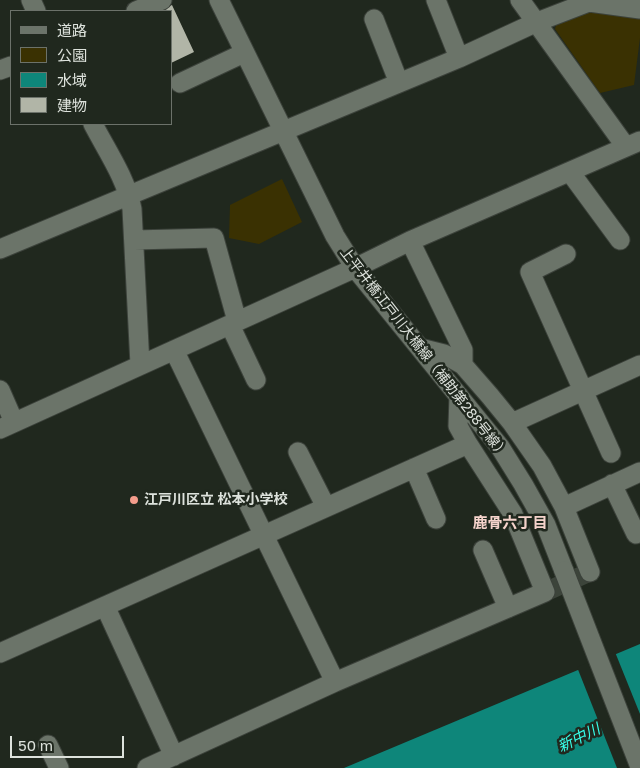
<!DOCTYPE html>
<meta charset="utf-8">
<style>
body{margin:0}
#map{position:relative;width:640px;height:768px;overflow:hidden;background:#20281e;font-family:"Golos Text","Noto Sans JP",sans-serif}
canvas{display:block}
.legend{position:absolute;left:10px;top:10px;width:162px;height:115px;box-sizing:border-box;background:#20281e;border:1px solid #6c726a;margin:0;padding:6px 9px;list-style:none;font-size:15px;color:#dde2dc}
.legend li{display:flex;align-items:center;gap:10px;height:25px}
.legend b{width:25px;border:1px solid #6c726a}
.scale{position:absolute;left:10px;top:736px;width:114px;height:22px;box-sizing:border-box;border:2px solid #dde2dc;border-top:0;padding-left:6px;font-size:15px;line-height:18px;white-space:nowrap;color:#dde2dc;-webkit-text-stroke:4px #20281e;paint-order:stroke}
</style>
<div id="map">
<canvas width="640" height="768"></canvas>
<ul class="legend">
<li><b style="height:6px;background:#6b7469"></b>道路</li>
<li><b style="height:14px;background:#3a3102"></b>公園</li>
<li><b style="height:14px;background:#0e867a"></b>水域</li>
<li><b style="height:14px;background:#b1b5a7"></b>建物</li>
</ul>
<div class="scale">50 m</div>
</div>
<script>
const ctx = document.querySelector('canvas').getContext('2d');
ctx.lineJoin = 'round';
function fill(path, color) { ctx.fillStyle = color; ctx.fill(path, 'evenodd'); }
function stroke(path, color, width, dash) { ctx.strokeStyle = color; ctx.lineWidth = width; ctx.lineCap = dash ? 'butt' : 'round'; ctx.setLineDash(dash || []); ctx.stroke(path); }
function write(font, color, halo, rows, align = 'center') {
  ctx.font = font + ' "Golos Text","Noto Sans JP",sans-serif'; ctx.lineWidth = 5; ctx.setLineDash([]); ctx.textBaseline = 'middle'; ctx.strokeStyle = halo; ctx.fillStyle = color; for (const [text, x, y, turn = 0] of rows) {
    ctx.save(); ctx.translate(x, y); ctx.rotate((+turn || 0) * Math.PI / 180); ctx.textAlign = isNaN(turn) ? turn : align; if (halo) ctx.strokeText(text, 0, 0); ctx.fillText(text, 0, 0); ctx.restore();
  }
}
const green = new Path2D(`
 M590,8L640,15V38L634,85L600,93L555,29L557,22Z
 M282,179L302,222L259,244L229,238L230,205Z`);
const water = new Path2D(`
 M640,644V768H344Z`);
const pier = new Path2D(`
 M615,652L640,714V768H617L577,667Z`);
const building = new Path2D(`
 M172,5L194,52L171,63V11H159Z`);
const minorTunnel = new Path2D(`
 M545,592L590,572`);
const minor = new Path2D(`
 M31,0L36,11
 M219,0L335,236L355,268L500,447L523,484L546,525L564,571
 M436,0L459,58
 M520,0L626,147
 M136,11L162,0
 M374,19L399,83
 M0,70L11,66
 M180,83L244,53
 M93,124C107,151 126,178 132,209L140,365
 M570,172L620,240
 M134,240L214,238L237,321
 M410,241L463,350V365
 M0,249L459,58L537,22L589,2L640,9
 M566,254L530,272L611,453
 M230,325L256,380
 M420,348L444,354L463,365L490,396L512,423L542,466L564,507L590,572
 M174,350L335,682
 M0,390L14,422
 M512,423L640,365
 M0,429L355,268L410,241L640,141
 M298,452L326,507
 M414,468L436,519
 M612,484L636,534
 M564,507L640,472
 M483,550L508,608
 M105,606L174,756
 M0,653L468,444
 M48,745L59,768
 M147,768L335,682L545,592L513,514L468,444L458,426L459,396`);
const minorBridge = new Path2D(`
 M564,571L640,767`);
const markers = [
 [134,500,5,"#f49d8c"]
];
const streetNames = [
 ["上平井橋江戸川大橋線（補助第288号線）",424,353,52]
];
const poiNames = [
 ["江戸川区立 松本小学校",144,500]
];
const neighbourhoodNames = [
 ["鹿骨六丁目",510,523]
];
const waterNames = [
 ["新中川",579,738,-26]
];
fill(green, '#3a3102');
fill(water, '#0e867a');
fill(pier, '#20281e');
fill(building, '#b1b5a7');
stroke(minorTunnel, '#3c443a', 19, [19, 9]);
stroke(minor, '#3c423b', 21);
stroke(minor, '#6b7469', 19);
stroke(minorBridge, '#3c423b', 21, []);
stroke(minorBridge, '#6b7469', 19);
for (const [x, y, r, color] of markers) { const dot = new Path2D(); dot.arc(x, y, r, 0, 2 * Math.PI); ctx.fillStyle = color; ctx.fill(dot); stroke(dot, '#20281e', 2); }
write('14px', '#dde2dc', '#20281e', streetNames);
write('bold 14px', '#dde2dc', '#20281e', poiNames, 'left');
write('bold 15px', '#f5d3cb', '#20281e', neighbourhoodNames);
write('italic 15px', '#37fee9', '#20281e', waterNames);
</script>
